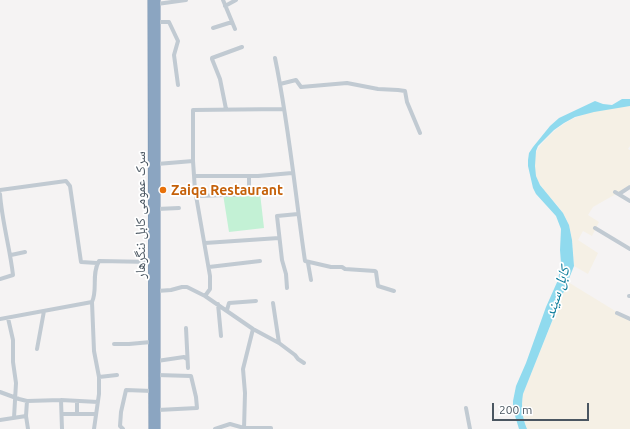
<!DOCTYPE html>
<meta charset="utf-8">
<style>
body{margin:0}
#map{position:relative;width:630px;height:429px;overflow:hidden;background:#f5f3f3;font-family:Ubuntu,sans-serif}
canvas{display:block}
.scale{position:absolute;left:492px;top:403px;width:97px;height:18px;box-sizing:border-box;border:2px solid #4a5661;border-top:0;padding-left:5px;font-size:12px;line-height:14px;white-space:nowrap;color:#4a5661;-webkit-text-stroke:3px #fff;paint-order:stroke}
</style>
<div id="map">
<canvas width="630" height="429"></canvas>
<div class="scale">200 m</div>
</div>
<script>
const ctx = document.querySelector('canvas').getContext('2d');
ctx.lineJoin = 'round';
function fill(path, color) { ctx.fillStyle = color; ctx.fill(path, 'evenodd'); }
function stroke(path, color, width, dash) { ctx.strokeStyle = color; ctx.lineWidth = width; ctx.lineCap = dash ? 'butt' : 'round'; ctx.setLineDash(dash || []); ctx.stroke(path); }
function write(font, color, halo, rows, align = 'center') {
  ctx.font = font + ' Ubuntu,"Noto Naskh Arabic",sans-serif'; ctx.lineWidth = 3.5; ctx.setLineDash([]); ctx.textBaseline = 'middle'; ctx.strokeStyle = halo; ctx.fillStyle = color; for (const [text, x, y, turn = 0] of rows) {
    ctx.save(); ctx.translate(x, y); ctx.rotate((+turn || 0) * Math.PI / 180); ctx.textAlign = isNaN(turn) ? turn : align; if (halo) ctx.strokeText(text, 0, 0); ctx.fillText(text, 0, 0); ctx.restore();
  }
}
const green = new Path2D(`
 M260,193L264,228L229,232L223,194Z`);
const sand = new Path2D(`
 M630,106V146L628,149L630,150V186L593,207L588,215L599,222L592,236L583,231L578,240L598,253L588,274L574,266C573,248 573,229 563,213C555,200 541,191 536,176C531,159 535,150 547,138C570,114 597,109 630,106Z
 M568,282L630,320V429H527C522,417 521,407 523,394Z`);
const water = new Path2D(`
 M622,99H630V106L594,112L575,117L564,123L554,130L538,146L536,151L535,166L536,176L540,185L563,213L569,225L572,240L574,266L523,394C521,407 522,417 527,429H519L513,409V401L516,386L526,363L546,307L558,280L561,263L560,250L561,229L556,216L536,194L533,188L528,166V160L529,153L533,147L550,126L559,118L595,101L603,104L612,105Z`);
const minor = new Path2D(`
 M223,0L235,29
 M157,4L186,0
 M225,6L236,0
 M157,22H169L178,41L174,55L178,85
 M213,28L232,22
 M275,58C289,125 295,193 305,261L331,267H342L345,269L375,271L376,272L378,286L394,291
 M280,84L296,80L301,87L347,83L378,89L398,90L405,91L407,102L420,133
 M226,109L220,79L212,59V58L242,47
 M157,164L193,161
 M194,176H258L292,173
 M0,190L66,181L70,186L81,262L97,263
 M615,192L630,201
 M0,194C2,222 10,248 13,275L0,279
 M619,194L630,187
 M196,195L200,196L249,194V176
 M157,209L179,208
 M595,228L630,249
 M205,243L279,238
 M11,255L25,252
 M308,263L311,280
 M209,267L260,261
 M287,288L286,274L282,260L277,216L298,214
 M157,291L171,290L182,287H187L205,296L253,329L279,343L295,355L298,359L304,363
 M205,296L210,289V276L195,190L193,161V110L284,109
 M629,296H630
 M92,302L94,351L99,377V394L94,429
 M273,303L279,343
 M218,304L221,336
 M227,310L229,303L256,301
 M617,313L630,319
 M8,318L13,340V362L16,383L14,418
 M0,319L92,302C98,289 91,275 99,261L152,262
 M186,328L188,368
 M114,344H129L151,342
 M37,349L44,311
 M157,361L184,357L187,359
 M157,375L191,376L196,397L197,408L158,410
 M99,377L117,375
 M0,392L19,399L27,401L61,400L98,402
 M61,400L62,429
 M27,401L26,416L28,429
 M466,408L470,429
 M62,414H96
 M77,414V401
 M0,420L26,416
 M123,429L120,426L121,412L126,390L152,391
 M215,429L230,424L244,428H271V429
 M244,429L245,393L243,369L253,329`);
const highway = new Path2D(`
 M151,0L152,429
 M157,0V429`);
const markers = [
 [163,190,4,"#e8710a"]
];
const foodNames = [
 ["Zaiqa Restaurant",171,190]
];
const streetNames = [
 ["سرک عمومی کابل ننگرهار",140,215,-90]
];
const waterNames = [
 ["کابل سيند",557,292,-72]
];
fill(green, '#c3f1d5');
fill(sand, '#f5f0e5');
fill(water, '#90daee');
stroke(highway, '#7690ad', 7);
stroke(minor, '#c1cad2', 4);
stroke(highway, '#8ba5c1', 6);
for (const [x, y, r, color] of markers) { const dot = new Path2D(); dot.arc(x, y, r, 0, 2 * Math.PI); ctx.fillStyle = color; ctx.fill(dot); stroke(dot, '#fff', 1.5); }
write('bold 14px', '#c56008', '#fff', foodNames, 'left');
write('14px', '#4a5661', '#fff', streetNames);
write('italic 15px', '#0c7c9b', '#fff', waterNames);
</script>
